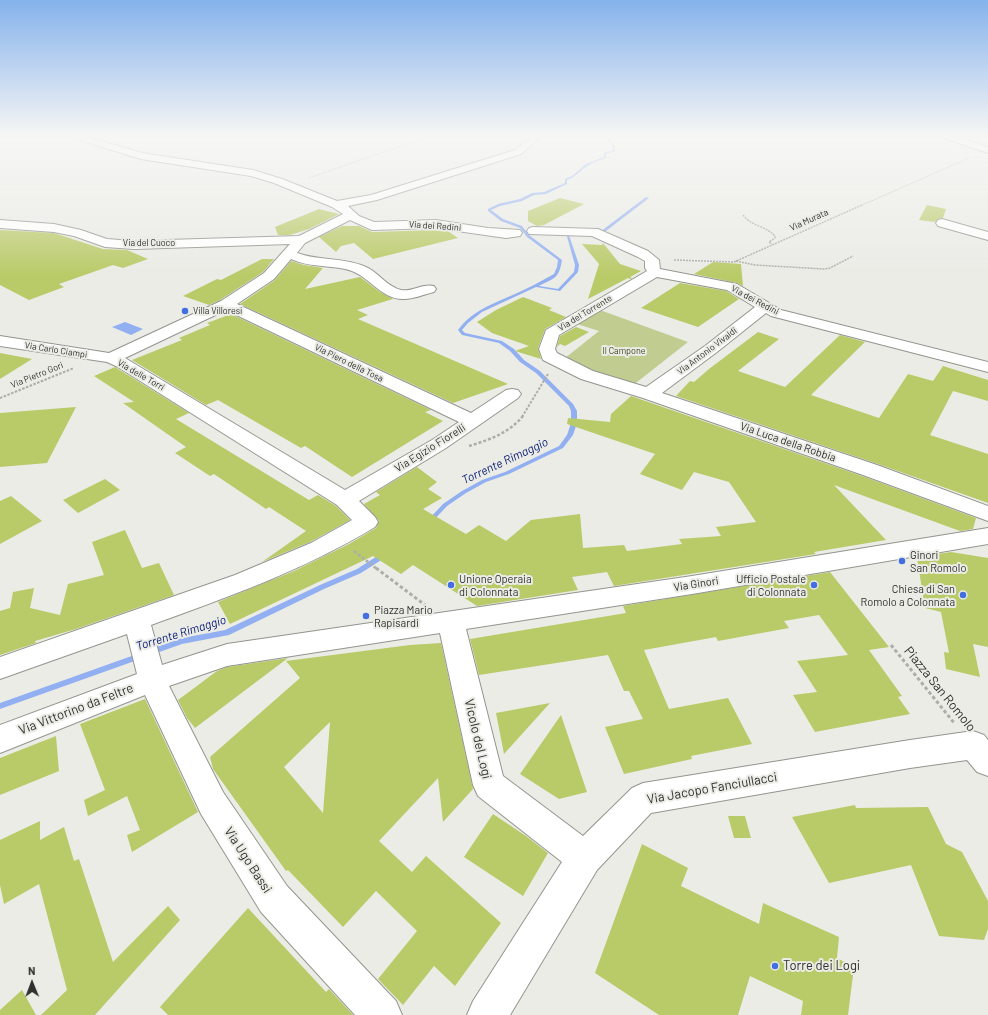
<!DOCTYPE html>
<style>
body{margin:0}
#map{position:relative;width:988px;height:1015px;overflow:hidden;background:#ebece6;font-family:Barlow,sans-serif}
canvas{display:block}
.north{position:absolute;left:12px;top:963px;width:40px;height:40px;-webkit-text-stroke:3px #ebece6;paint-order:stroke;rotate:359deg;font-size:11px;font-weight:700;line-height:16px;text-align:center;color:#30302e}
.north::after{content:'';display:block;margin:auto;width:14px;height:18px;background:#30302e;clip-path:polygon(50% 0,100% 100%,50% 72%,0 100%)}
</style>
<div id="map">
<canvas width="988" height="1015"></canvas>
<div class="north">N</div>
</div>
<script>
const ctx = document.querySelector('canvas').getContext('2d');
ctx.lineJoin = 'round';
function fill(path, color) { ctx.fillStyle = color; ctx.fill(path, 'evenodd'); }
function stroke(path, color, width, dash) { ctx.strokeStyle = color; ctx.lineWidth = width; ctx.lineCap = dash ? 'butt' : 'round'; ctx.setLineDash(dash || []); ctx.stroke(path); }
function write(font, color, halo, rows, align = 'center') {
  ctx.font = font + ' Barlow,sans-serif'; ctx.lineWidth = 4; ctx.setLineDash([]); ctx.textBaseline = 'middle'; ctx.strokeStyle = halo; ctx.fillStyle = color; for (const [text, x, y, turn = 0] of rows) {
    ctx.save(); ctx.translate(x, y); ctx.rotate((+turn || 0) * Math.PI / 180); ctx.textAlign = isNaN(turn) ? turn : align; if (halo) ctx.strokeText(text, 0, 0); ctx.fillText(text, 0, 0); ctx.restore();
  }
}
const green = new Path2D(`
 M600,310L688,342L632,386L599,374L565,358L599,331L577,324Z`);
const water = new Path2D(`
 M125,322L143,329L131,335L112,327Z`);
const stream = new Path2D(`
 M610,134H612L610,141L615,146V151L606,154V158C599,160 592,163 586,167C579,172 575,177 567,180V184L546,194L534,195L522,201L500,206L491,210L503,219L522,226L529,235L562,260C559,279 554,278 539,286L558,289L574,272L575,265L566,233H573L575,234L569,235L579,265L578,272L560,291L536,287L482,312L468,323L462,330L465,333L502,341L514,349L524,360L540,371L573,404L577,411V423L573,435L563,448L509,474L486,482L466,493L447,506L432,522H428L427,521L428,520L443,504L462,491L482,480L505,472L559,446L567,435L571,423V411L569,406L536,373L520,362L510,351L499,343L462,335L458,330C473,310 493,304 515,294C529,288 541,281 554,274L557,267L558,260L527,237L520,228L501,221L488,211V209L498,204L520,199L532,193L544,192L565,183V179L572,176L586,164L604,157V153L613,150V146L608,141Z
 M646,197L649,198L602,234H600V232Z
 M382,553H386L387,555L386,557L361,573L324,589L229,635L182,644L151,655L148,654L147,652L148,650L182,638L225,630L320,585L357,569Z
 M140,653L143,654L144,656L143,658L0,709V703Z`);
const building = new Path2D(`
 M560,198L584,204L544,225L537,226L528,221V211Z
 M927,205L946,209L943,218L938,219L935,222L919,220Z
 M319,209L339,214L309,229L290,235H278L275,227Z
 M342,226H359L372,232L436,230L448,231L458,238L373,259L354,243L341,246L336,252L319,237Z
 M0,230L54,233L103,249L127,250L148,259L123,268L113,265L59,284L64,287L29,300L0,285Z
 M603,243L620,264L641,271L630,277L632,278L630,279L628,278L588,299L599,264L582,244L602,245Z
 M262,259H274L263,272L220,300L209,305L183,296L217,279L221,280Z
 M291,261L304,265L323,268L305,289L360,277L380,292L393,299L357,310L368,315L358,319L508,384L453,403L240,304L275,280Z
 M713,262L741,264L743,286L737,283L694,274Z
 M680,283L726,291L739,299L698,327L641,308Z
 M523,297L552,308L549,310L566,317L545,329L538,348L541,359L515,351L529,346L492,333L477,322L496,310Z
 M231,314L431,410L425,412L443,421L352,477L305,446L301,448L218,400L206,405L132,360L182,340L179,338L210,325L207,323Z
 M576,327L589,332L565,346L560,344L557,347L560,336Z
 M758,332L779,339L738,371L785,387L840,335L865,342L811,395L879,418L908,374L933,381L943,366L988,380V401L953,391L930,435L988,454V503L878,464L676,396L690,381L694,382L709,369Z
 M0,353L32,359L0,379Z
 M115,367L189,413L176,419L309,500L318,495L336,506L350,520L310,542L262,562L306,531L269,507L266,509L214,474L210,476L175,453L186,447L123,403L134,402L94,376Z
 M631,396L862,476L976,518L973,529L960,531L834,485L886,540L814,552L816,554L614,586L607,572L572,577L578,590L477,606L413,565L401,574L373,556L230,624L218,602L294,571L349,544L376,528L379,521L364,504L380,495L376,492L417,467L437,482L428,489L442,498L423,509L466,534L479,525L506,541L531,520L580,514L583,548L624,545L627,551L682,544L679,539L721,536L716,527L756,522L729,482L694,472L682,490L640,474L655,454L567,424L568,418L610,422L611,414Z
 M76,407L47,463L0,467V413Z
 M105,479L120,490L78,513L63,500Z
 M11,496L42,521L0,544V501Z
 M125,530L142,568L159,563L174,595L76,629L35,641L36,643L0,655V611L10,608L13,592L34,588L30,608L60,615L68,584L104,575L92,542Z
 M951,552L988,558V647L973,644L980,677L946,669L944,652L949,653L941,612L925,608L917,558L932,561L930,555Z
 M830,572L889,647L869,650L902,696L898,697L910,714L815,732L793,695L817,692L797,661L848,655L819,615L784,621L789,628L718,641L716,637L644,650L669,709L728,698L752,744L691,756L692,759L624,774L605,727L643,719L629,691H624L608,655L479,675L470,639L626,613L623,606Z
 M441,643L473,789L443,822L438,778L379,841L412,872L426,856L501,923L455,986L434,966L403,1005L378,979L417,931L376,891L343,927L288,870L286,871L213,769L210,757L300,678L286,661L410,645ZM330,722L323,813L284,767Z
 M288,658L195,728L187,718L178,700L217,671L227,667Z
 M145,699L198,812L132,852L127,835L140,830L127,796L88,816L84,800L105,790L80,724Z
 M550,703L504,754L496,713Z
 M561,715L587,792L559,799L520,774Z
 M56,736L59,771L0,795V758Z
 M855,805L856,808L928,807L946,844L962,852L988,901V929L984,940L939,936L911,865L829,883L792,817Z
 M493,814L526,836L548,853L523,896L464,857Z
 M728,816H745L751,838H734Z
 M40,821V840L64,827L74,861L79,859L113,962L168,906L180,920L95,1015H41L67,990L39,884L4,904L0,885V840Z
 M642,844L688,868L681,886L759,924L763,903L839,937L837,958L854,967L848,1015H801L803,1001L750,976L738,1015H659L595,973Z
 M248,908L326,992L329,989L353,1015H168L160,1007Z
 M22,990L36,1015H0V1010Z`);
const pathFar4 = new Path2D(`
 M917,134L927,136
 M309,178L435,134
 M860,206L969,158`);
const pathFar3 = new Path2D(`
 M743,215C751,226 766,226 775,236V238L769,242L772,244
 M674,260L734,262L862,205
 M736,261L755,265L824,269L830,268L853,256`);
const pathFar2 = new Path2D(`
 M0,398L74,368
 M522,417L548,374`);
const pathFar1 = new Path2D(`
 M469,446C489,440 509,433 523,416
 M354,551L377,569`);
const path = new Path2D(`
 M376,568L425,605
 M891,645L955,724`);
const minor = new Path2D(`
 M65,134H78L142,153L253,170L282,179L337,201L371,195L515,150L535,134H544L521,154L377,200L348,206L359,216L374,222L436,220L488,228L520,230L522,233L520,236L506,238L436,228L372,230L350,220L305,243L297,253C319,261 344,257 366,267C378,272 387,287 401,290C412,292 423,283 434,286L436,289L434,292C425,294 414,299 404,299C380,300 368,273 345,269C327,265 308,267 291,259L274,279L237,304L471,413L506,390L512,389L518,390L521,394L518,398L446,448L359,501L375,517L378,522L375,527C304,570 228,597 151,625L162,665L227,644L692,576L988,528V544L692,594L466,629L503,776L583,836L632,788L643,783L910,740L973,731L984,735L988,740V776L977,772L967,760L910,768L651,813L597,870L510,1015H467L473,1001L562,862L478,796L473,785L440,633L227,666L169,686L223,792L287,886L396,1001L402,1015H355L261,912L201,814L145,695L0,753V725L137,674L127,634L0,679V657L235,575L311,543L352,520L337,505L118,367L107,362L0,346V336L109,353L221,301L264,273L290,244L134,249L105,247L74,236L54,232L0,228V220L54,224L81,230L107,239L134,241L299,236L343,214L332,207L274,183L251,176L141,159L66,136ZM226,310L459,422L432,440L345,490L125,358Z
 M936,134H949L988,147V153L937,136Z
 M942,219L988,232V240L938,226L936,223L938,220Z
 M533,227L598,229L648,251L659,260L660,269L737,284L781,310L988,362V372L771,316L766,313L717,352L662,393L877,465L988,506V521L863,475L643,398L581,379L543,360L539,349L546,330L647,271L645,268V261L638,257L592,236L529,234L527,231L529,228ZM657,277L727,290L755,307L705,346L646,387L593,371L557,353L555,349L559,335Z`);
const markers = [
 [185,311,4,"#426ee0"],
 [902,561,4,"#426ee0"],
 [451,585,4,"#426ee0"],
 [814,585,4,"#426ee0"],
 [963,595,4,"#426ee0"],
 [366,616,4,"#426ee0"],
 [775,966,4,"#426ee0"]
];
const farStreetnames = [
 ["Via Murata",809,220,-24],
 ["Via dei Redini",435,226,4],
 ["Via del Cuoco",149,243],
 ["Via dei Redini",755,300,28],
 ["Via del Torrente",585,313,-31],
 ["Via Carlo Ciampi",56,350,9],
 ["Via Antonio Vivaldi",707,351,-37],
 ["Via Piero della Tosa",349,363,26],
 ["Via Pietro Gori",37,375,-22],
 ["Via delle Torri",141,375,30]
];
const farPoinames = [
 ["Villa Villoresi",193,311]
];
const farParknames = [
 ["Il Campone",624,351]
];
const streetNames = [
 ["Via Luca della Robbia",788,442,19],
 ["Via Egizio Fiorelli",430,448,-32],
 ["Via Ginori",696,584,-9]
];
const poiNames = [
 ["Ginori",910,555],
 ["San Romolo",910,568],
 ["Unione Operaia",459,579],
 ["di Colonnata",459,592],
 ["Ufficio Postale",806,579,"right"],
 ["di Colonnata",806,592,"right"],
 ["Chiesa di San",955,589,"right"],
 ["Romolo a Colonnata",955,602,"right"],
 ["Piazza Mario",374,610],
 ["Rapisardi",374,623]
];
const waterNames = [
 ["Torrente Rimaggio",505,461,-25],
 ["Torrente Rimaggio",181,633,-17]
];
const nearStreetnames = [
 ["Piazza San Romolo",940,689,51],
 ["Via Vittorino da Feltre",76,709,-21],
 ["Vicolo del Logi",478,739,77],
 ["Via Jacopo Fanciullacci",712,788,-10],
 ["Via Ugo Bassi",248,860,57]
];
const nearPoinames = [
 ["Torre dei Logi",783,966]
];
fill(green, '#c1cd90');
fill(water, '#92b0f1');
fill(stream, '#92b0f1');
fill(building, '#b9ca68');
stroke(minor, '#93958f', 2);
stroke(pathFar4, '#adaea9', 1, [1.5, 1]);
stroke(pathFar3, '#adaea9', 1.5, [2, 1]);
stroke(pathFar2, '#adaea9', 2, [2.5, 1.5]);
stroke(pathFar1, '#adaea9', 2.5, [3, 2]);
stroke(path, '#adaea9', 3, [3.5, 2.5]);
fill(minor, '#fff');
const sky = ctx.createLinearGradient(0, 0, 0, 276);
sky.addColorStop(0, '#85b2ec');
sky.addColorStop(0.49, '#f6f6f4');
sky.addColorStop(1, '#f6f6f400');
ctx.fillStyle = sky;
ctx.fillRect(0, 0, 988, 276);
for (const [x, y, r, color] of markers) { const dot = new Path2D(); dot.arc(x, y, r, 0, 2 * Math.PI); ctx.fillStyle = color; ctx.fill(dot); stroke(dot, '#ebece6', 1.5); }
write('9px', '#30302e', '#ebece6', farStreetnames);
write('9px', '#30302e', '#ebece6', farPoinames, 'left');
write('9px', '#3d441b', '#ebece6', farParknames);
write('11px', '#30302e', '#ebece6', streetNames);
write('11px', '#30302e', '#ebece6', poiNames, 'left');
write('italic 12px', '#051873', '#ebece6', waterNames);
write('13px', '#30302e', '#ebece6', nearStreetnames);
write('13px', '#30302e', '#ebece6', nearPoinames, 'left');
</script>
